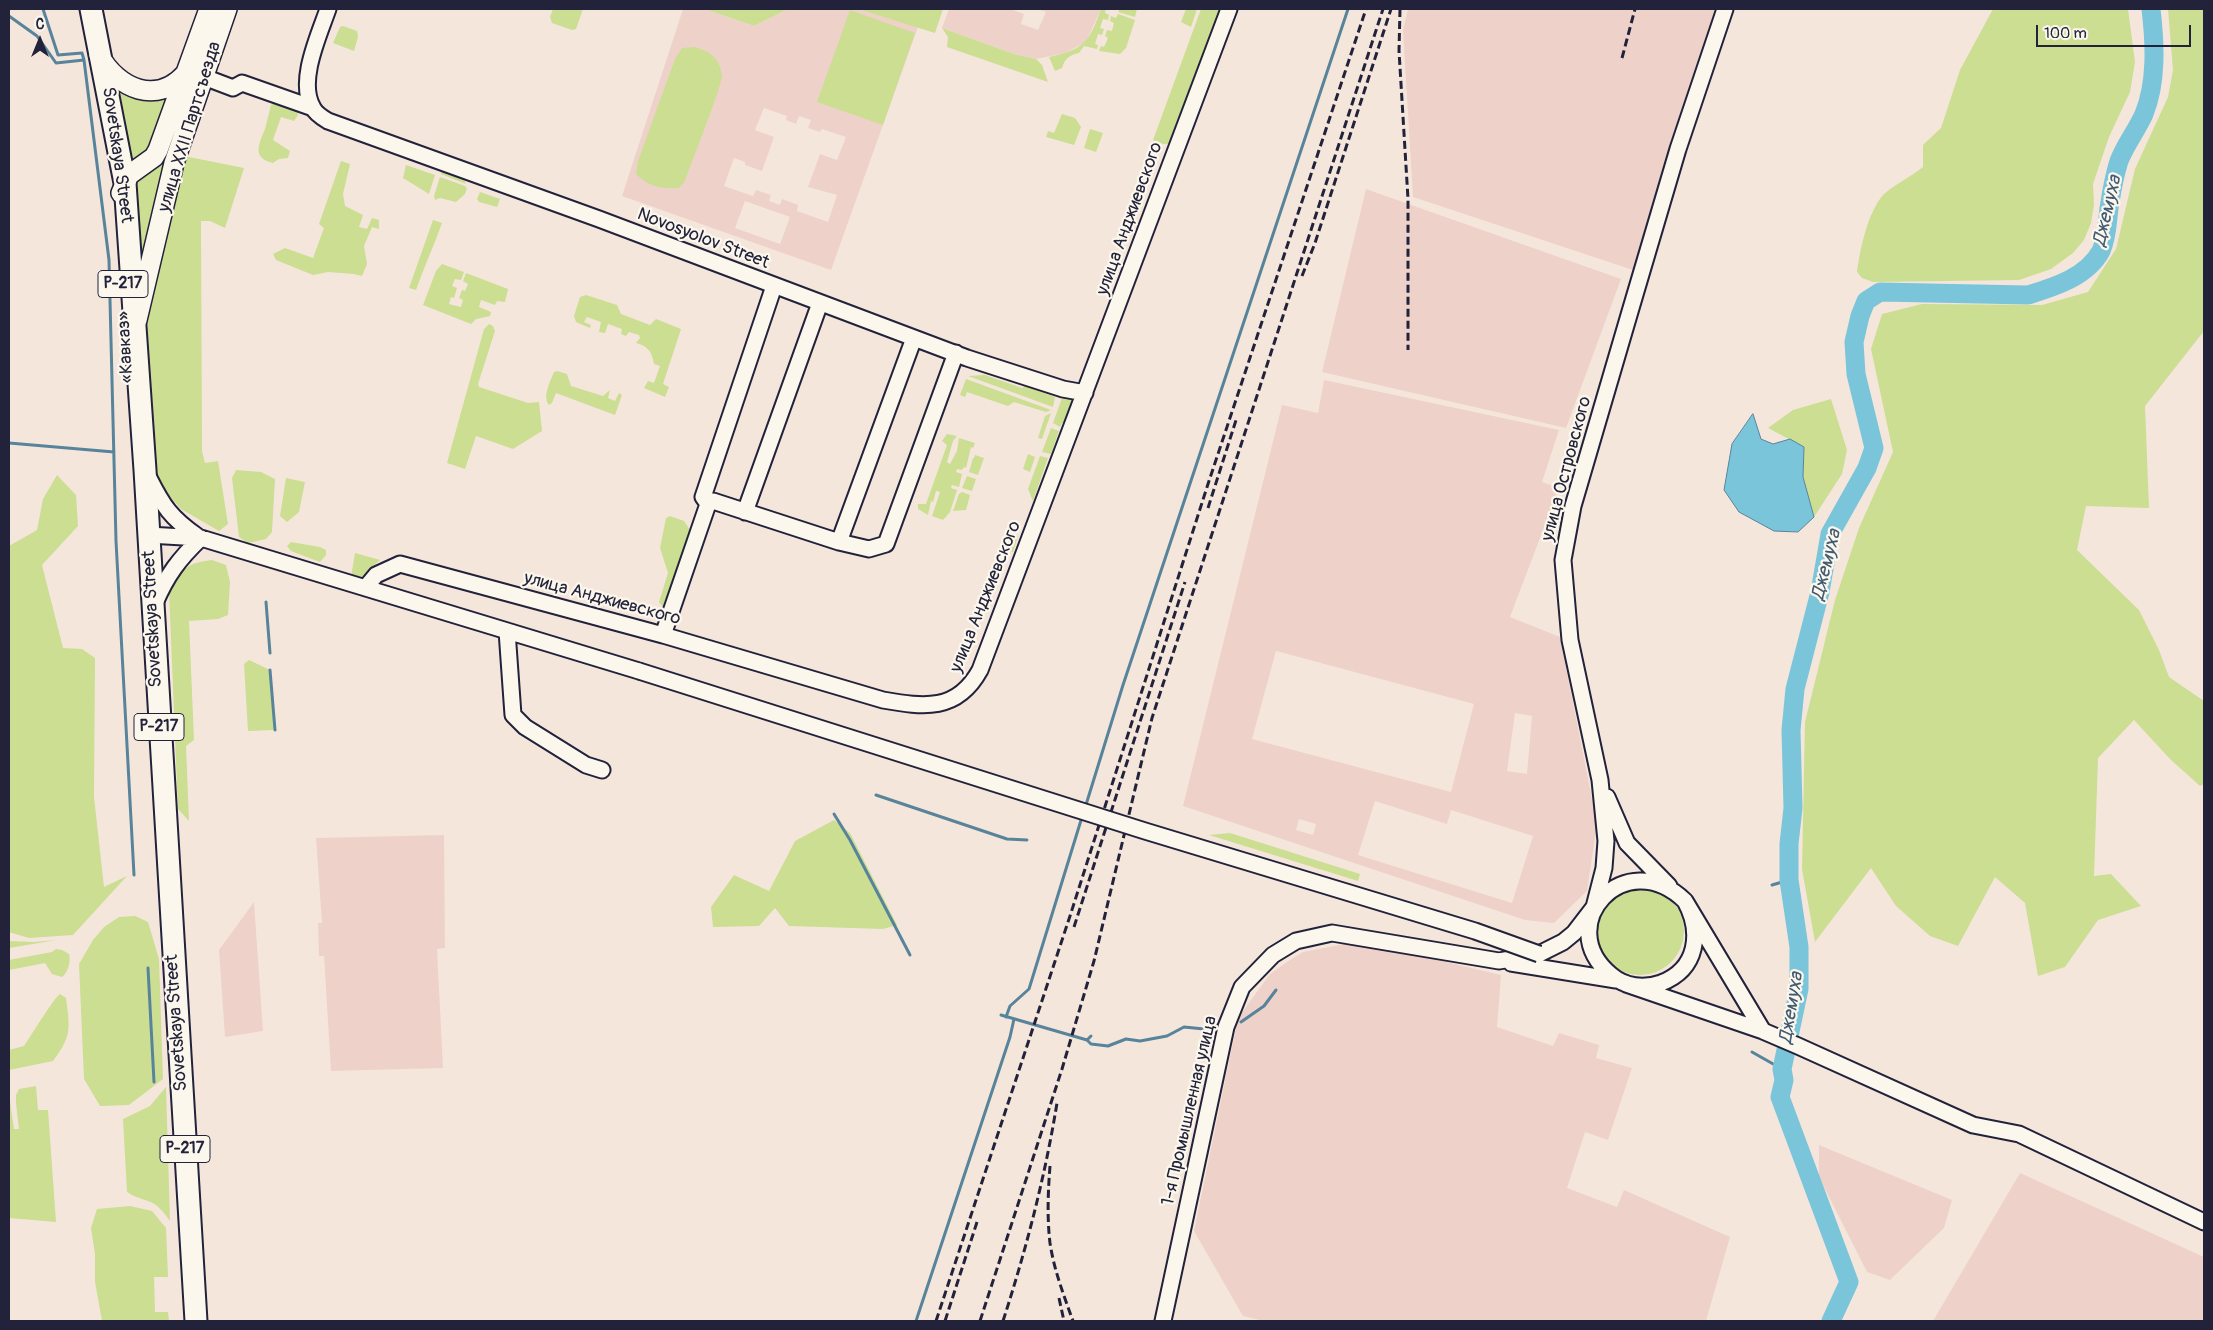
<!DOCTYPE html>
<meta charset="utf-8">
<style>
body{margin:0}
#map{position:relative;width:2213px;height:1330px;overflow:hidden;background:#f5e6dc;font-family:Pangolin,sans-serif}
canvas{display:block}
.frame{position:absolute;inset:0;border:10px solid #22223b;pointer-events:none}
.north{position:absolute;left:15px;top:15px;width:50px;height:50px;-webkit-text-stroke:4px #fbf7ec;paint-order:stroke;rotate:0deg;font-size:14px;font-weight:700;line-height:20px;text-align:center;color:#22223b}
.north::after{content:'';display:block;margin:auto;width:18px;height:22px;background:#22223b;clip-path:polygon(50% 0,100% 100%,50% 72%,0 100%)}
.scale{position:absolute;left:2036px;top:25px;width:155px;height:22px;box-sizing:border-box;border:2px solid #22223b;border-top:0;padding-left:6px;font-size:15px;line-height:18px;white-space:nowrap;color:#22223b;-webkit-text-stroke:4px #fbf7ec;paint-order:stroke}
</style>
<div id="map">
<canvas width="2213" height="1330"></canvas>
<div class="frame"></div>
<div class="north">С</div>
<div class="scale">100 m</div>
</div>
<script>
const ctx = document.querySelector('canvas').getContext('2d');
ctx.lineJoin = 'round';
function fill(path, color) { ctx.fillStyle = color; ctx.fill(path, 'evenodd'); }
function stroke(path, color, width, dash) { ctx.strokeStyle = color; ctx.lineWidth = width; ctx.lineCap = dash ? 'butt' : 'round'; ctx.setLineDash(dash || []); ctx.stroke(path); }
function write(font, color, halo, rows, align = 'center') {
  ctx.font = font + ' Pangolin,sans-serif'; ctx.lineWidth = 4.5; ctx.setLineDash([]); ctx.textBaseline = 'middle'; ctx.strokeStyle = halo; ctx.fillStyle = color; for (const [text, x, y, turn = 0] of rows) {
    ctx.save(); ctx.translate(x, y); ctx.rotate((+turn || 0) * Math.PI / 180); ctx.textAlign = isNaN(turn) ? turn : align; if (halo) ctx.strokeText(text, 0, 0); ctx.fillText(text, 0, 0); ctx.restore();
  }
}
const built = new Path2D(`
 M683,9H705L754,26L788,9H858L918,27L831,270L622,196ZM764,108L787,116L786,120L796,124L799,116L811,120L808,128L820,132L822,129L846,137L837,160L820,154L808,187L837,195L828,222L797,211L798,205L782,199L780,205L769,201L771,195L756,190L753,196L724,186L734,158L745,162V165L762,171L774,137L755,130ZM745,201L790,217L780,244L735,228Z
 M949,9H1010L1024,14L1021,24L1038,30L1046,12L1038,9H1101L1086,42L1065,53L1036,59L1014,54L942,28Z
 M1408,9H1715L1633,270L1413,197L1403,30Z
 M1366,189L1621,279L1566,428L1322,372Z
 M1324,380L1559,430L1542,482L1559,488L1510,617L1560,637L1597,824L1587,891L1554,923L1525,920L1183,806L1282,405L1318,413ZM1276,651L1474,704L1451,792L1252,739ZM1515,713L1532,716L1527,774L1507,771ZM1375,801L1447,824L1451,810L1533,836L1512,903L1358,855ZM1299,819L1316,824L1313,835L1296,830Z
 M444,835L445,948L437,949L443,1068L331,1071L324,956H319L318,923H322L316,838Z
 M254,902L263,1031L225,1037L219,950Z
 M1344,944L1378,946L1501,975L1497,1027L1553,1046L1559,1033L1599,1045L1596,1058L1632,1068L1608,1140L1585,1132L1567,1188L1617,1207L1624,1190L1730,1237L1706,1321H1264L1243,1316L1194,1231L1238,1018L1270,974L1287,962L1303,952Z
 M1819,1145L1952,1200L1944,1228L1890,1280L1867,1272L1819,1177Z
 M2020,1173L2204,1257V1321H1933Z`);
const green = new Path2D(`
 M553,9H583L576,29L572,30L552,23L550,17Z
 M705,9H788L754,26Z
 M858,9H943L935,33Z
 M1101,9H1106L1105,13L1109,15L1108,20L1103,19L1100,28L1104,29L1102,35L1098,34L1095,44L1098,45L1097,49L1084,46L1079,53C1070,55 1065,58 1062,68L1055,71L1049,57C1085,49 1089,42 1101,9Z
 M1120,9H1137L1135,17L1118,12Z
 M1186,9H1197L1191,27L1181,22Z
 M1201,9H1224L1172,144H1163L1153,140Z
 M1993,9H2128L2135,62L2130,92L2109,137L2093,184L2094,205L2091,223L2084,240L2073,253L2051,269L2019,280L1873,282L1862,278L1857,272C1860,249 1868,211 1884,194C1895,184 1911,177 1923,167V145L1941,128L1960,70Z
 M2168,9H2204V331L2145,406L2149,508L2086,506L2077,550L2139,610L2159,650L2169,677L2204,701V784L2200,786L2170,759L2134,720L2098,758L2094,876L2111,874L2141,906L2098,920L2065,967L2038,976L2025,903L1995,877L1958,946L1930,936L1896,906L1871,868L1815,942L1802,869L1805,722L1835,600L1859,528L1893,452L1871,349L1882,314L1922,304L2042,305L2088,292L2116,249L2135,169L2168,97L2173,70Z
 M850,10L915,33L883,125L817,102Z
 M1118,14L1135,20L1126,48L1120,54L1099,51L1101,46L1104,47L1108,38L1105,36L1107,30L1112,31L1114,23L1110,21L1111,16L1116,18Z
 M343,26L357,31L358,37L354,51L333,43L340,27Z
 M942,28L1014,54L1036,59L1042,65L1048,82L947,47L948,37Z
 M695,47C711,52 719,57 722,75C723,84 690,166 685,181L679,188C662,189 649,187 636,174L638,161L675,59L682,48Z
 M118,87L170,92L151,151L130,166Z
 M190,93L137,284L133,180Z
 M280,100L296,106L298,115L294,121L281,117L273,140L290,151L288,158L279,159L273,163C251,158 259,144 265,129C267,121 269,113 271,105Z
 M1062,114L1075,118L1081,127L1074,145L1046,137L1048,131L1054,133Z
 M1090,129L1103,133L1096,152L1084,148Z
 M184,156L244,168L225,228L210,221H201L202,451L205,463L218,461L228,524L219,531L181,509L166,492L157,476L151,447L146,340L149,308Z
 M341,161L350,164L343,194L345,206L363,215L359,227L367,229L372,218L379,220V229L372,227L364,246L367,264L362,276L354,274L328,272L313,275L276,260L273,254L285,248L313,258L324,228L319,224Z
 M406,165L435,175L429,194L403,178Z
 M443,168L462,176L466,184L441,174Z
 M440,177L465,186L467,188L465,194L456,202L440,198L435,200L434,196Z
 M480,192L500,199L497,207L479,202L477,199Z
 M433,220L442,223C434,246 424,267 416,290L409,288Z
 M442,264L464,272L461,280L455,279L452,286L457,288L454,298L451,297L449,304L461,307L463,300L459,298L462,290L465,291L468,284L463,281L466,273L508,289L505,302L497,301L495,305L481,300L479,307L491,312L490,316L476,319L471,324L423,305L436,271Z
 M586,295L617,305L621,314L650,325L656,319L681,329L663,384L669,387L665,397L644,388L648,381L654,383L660,366L654,364C652,352 648,346 636,343L640,338L639,335L629,332L626,336L621,334L622,329L608,324L605,333L599,332L601,322L587,317L584,322L591,325L590,328L576,322L574,316L580,297Z
 M489,324L493,326L495,331L478,384L479,387L528,403L539,402L542,431L513,449L476,436L465,469L447,463L484,329Z
 M557,371L567,374L571,386L603,396L610,390L608,398L615,401L619,393L622,395L615,415L556,393L552,403L549,405C542,397 550,382 554,372Z
 M985,375L1022,388L1025,386L1055,397L1053,407L968,376Z
 M966,379L1051,410L1046,412L1014,402L1008,406L967,392L965,397L960,395Z
 M1063,395L1071,398L1074,403L1068,424L1062,423L1060,427L1053,423Z
 M1831,399L1847,450L1842,474L1814,517L1803,477L1804,447L1768,428L1793,410Z
 M1051,413L1042,439L1038,438L1045,416Z
 M1051,428L1059,431L1051,454L1042,452Z
 M947,434L957,436L953,441L947,462L950,464L957,451L959,438L975,443L973,448L971,447L966,468L964,467L962,470L957,469L956,472L962,474L959,487L952,485L951,488L957,490L950,512L943,520L932,516L940,492L936,491L933,502L931,501L928,515L918,509V504H926L947,445L942,441Z
 M1028,454L1035,457L1030,472L1023,469Z
 M975,455L984,458L978,475L969,472L973,458H974Z
 M1040,456L1048,458L1033,501L1028,489Z
 M236,470L261,472L275,479L272,532L266,539L248,543L239,537L232,478Z
 M57,475L76,495L78,526L42,565L63,648L82,649L95,658L94,797L104,887L127,876L73,935L29,938L9,932V546L37,530L43,499Z
 M967,476L976,479L972,491L962,488Z
 M286,478L305,482L299,512L287,522L280,516Z
 M962,492L970,495L966,510L953,511L959,494Z
 M670,516L684,521L693,534L666,611L659,602L668,573L660,548L666,518Z
 M1011,533L1018,536L1013,552L1005,550Z
 M291,542L320,547L326,550V555L320,562L291,551L287,546Z
 M355,553L380,560L358,580L351,577Z
 M212,560L226,565L230,582L228,615L218,619L189,621L194,740L186,746L189,821L178,809L169,591C181,569 187,563 212,560Z
 M249,660L270,670L275,730L248,731L244,664Z
 M834,820L850,833L897,925L883,929L789,926L775,908L759,926L713,927L711,907L734,875L769,891L795,841Z
 M1230,833L1360,874L1358,881L1209,835Z
 M1596 931a44 44 0 1 1 88 0a44 44 0 1 1-88 0Z
 M135,916L148,922L159,959L163,1079L129,1105L100,1106L84,1079L79,964L93,940L104,927L119,917Z
 M57,940L9,948V941L34,942Z
 M56,949L62,950L69,954C71,961 68,973 62,977L52,974L45,963L9,970V960L52,952Z
 M60,994L66,998C70,1028 72,1036 53,1061L9,1070V1050L24,1046C31,1036 53,999 60,994Z
 M36,1086L38,1110H48L56,1222L9,1218V1094L14,1129H19L16,1103V1095L19,1089Z
 M166,1087L170,1221C152,1195 148,1205 127,1192L123,1119L150,1106Z
 M130,1206L152,1211L166,1228L168,1277H154L155,1312H168L169,1321H102L95,1282V1254L91,1228L97,1209Z`);
const water = new Path2D(`
 M1753,414L1761,439L1773,444L1790,439L1804,447L1803,477L1814,517L1798,532L1774,531L1739,512L1724,490L1732,444Z`);
const stream = new Path2D(`
 M43,9L58,55L82,53L84,60L109,260L116,541L134,875
 M9,16L37,36L56,63L84,60
 M9,443L114,452
 M266,602L270,653
 M270,670L275,730
 M876,795L1007,839L1027,840
 M1085,808L1123,685L1348,9
 M834,814L850,840L910,955
 M1772,885L1789,880
 M148,968L154,1082
 M1001,1015L1087,1040L1091,1036
 M1006,1017L1010,1006L1029,989L1082,817
 M1241,1022L1264,1006L1276,990
 M1087,1040L1091,1044L1108,1046L1126,1039L1140,1041L1167,1036L1184,1027L1204,1029L1217,1025
 M1752,1052L1782,1069
 M916,1321L1010,1037L1014,1019`);
const river = new Path2D(`
 M1831,1321L1849,1282L1780,1097L1784,1080L1782,1069L1799,989V947L1789,880V844L1793,808L1791,730L1795,689L1820,592L1830,534L1867,468L1874,448L1856,374L1854,342L1860,316L1866,301L1880,292L2028,295C2054,287 2087,277 2101,251C2108,236 2107,218 2110,202C2112,189 2115,174 2119,161C2125,145 2137,130 2144,114C2157,82 2155,43 2151,9`);
const minor = new Path2D(`
 M328,9C319,35 297,82 313,108C316,114 323,118 328,121L599,219L967,358L1063,389L1085,393
 M204,77L233,88L242,83L313,108
 M914,338L839,542L869,549L886,544L956,353
 M149,478C163,506 171,518 197,536
 M708,504L703,497L774,286
 M745,512L820,303
 M148,535L201,538L639,671
 M366,587L376,575L400,564L663,635L883,700C924,707 957,712 980,670L1229,9
 M155,603C167,575 179,559 201,538
 M507,631L513,715L525,727L586,765L602,770
 M663,635L708,504L713,501L839,542
 M1607,797L1627,843L1669,886
 M1685,901C1702,932 1698,969 1661,983C1644,989 1625,987 1611,975C1551,925 1625,843 1685,901L1763,1031
 M1511,963L1616,980
 M1626,984L1763,1031L1798,1046L1973,1125L2019,1134L2204,1222
 M1163,1321L1226,1027L1242,987L1273,955L1296,941L1332,933L1499,961L1539,954L1563,942L1574,933L1594,907L1604,868L1606,841L1600,780L1570,640L1563,560L1573,506L1629,315L1678,149L1725,9`);
const major = new Path2D(`
 M99,55C118,89 157,106 186,73
 M121,193L129,175L154,157L158,150L209,9
 M137,320L174,163L227,9`);
const highway = new Path2D(`
 M91,9L125,183L145,470L196,1321`);
const rail = new Path2D(`
 M1400,9L1399,51L1408,199V350
 M1622,58L1635,9
 M1302,276L1315,243L1391,9
 M1208,508L1237,417
 M1074,927L1185,582
 M1050,1166C1048,1191 1047,1218 1050,1243C1054,1270 1064,1296 1073,1321
 M1059,1298L1064,1321
 M936,1321L1070,916L1208,484L1366,9
 M945,1321L978,1219
 M980,1321L1062,1069L1094,961L1152,718L1383,9
 M1003,1321C1026,1250 1045,1177 1057,1103`);
const minorBridge = new Path2D(`
 M639,671L1145,831L1475,931L1539,954`);
const shields = [
 [123,284,50],
 [159,727,50],
 [185,1149,50]
];
const shieldNames = [
 ["Р-217",123,284],
 ["Р-217",159,727],
 ["Р-217",185,1149]
];
const streetNames = [
 ["улица XXII Партсъезда",190,127,-73],
 ["Sovetskaya Street",117,155,82],
 ["улица Анджиевского",1130,219,-70],
 ["Novosyolov Street",703,239,21],
 ["«Кавказ»",126,347,-93],
 ["улица Островского",1567,469,-75],
 ["улица Анджиевского",986,597,-68],
 ["улица Анджиевского",602,599,15],
 ["Sovetskaya Street",153,619,-93],
 ["Sovetskaya Street",177,1023,-94],
 ["1-я Промышленная улица",1190,1111,-77]
];
const waterNames = [
 ["Джемуха",2108,211,-77],
 ["Джемуха",1827,565,-76],
 ["Джемуха",1792,1008,-81]
];
fill(built, '#eed2c9');
fill(green, '#cbde92');
fill(water, '#7bc5db');
stroke(water, '#57849b', 1);
stroke(stream, '#57849b', 3);
stroke(river, '#7bc5db', 19);
stroke(minor, '#22223b', 19);
stroke(major, '#22223b', 22);
stroke(highway, '#22223b', 25);
stroke(minor, '#fbf7ec', 15);
stroke(major, '#fbf7ec', 19);
stroke(highway, '#fbf7ec', 21);
stroke(rail, '#22223b', 3, [8, 4]);
stroke(minorBridge, '#22223b', 19, []);
stroke(minorBridge, '#fbf7ec', 15);
for (const [x, y, w] of shields) { const box = new Path2D(); box.roundRect(x - w / 2, y - 13.5, w, 27, 4); ctx.fillStyle = '#fbf7ec'; ctx.fill(box); stroke(box, '#22223b', 1); }
write('bold 16px', '#22223b', null, shieldNames);
write('18px', '#22223b', '#fbf7ec', streetNames);
write('italic 19px', '#415b73', '#fbf7ec', waterNames);
</script>
